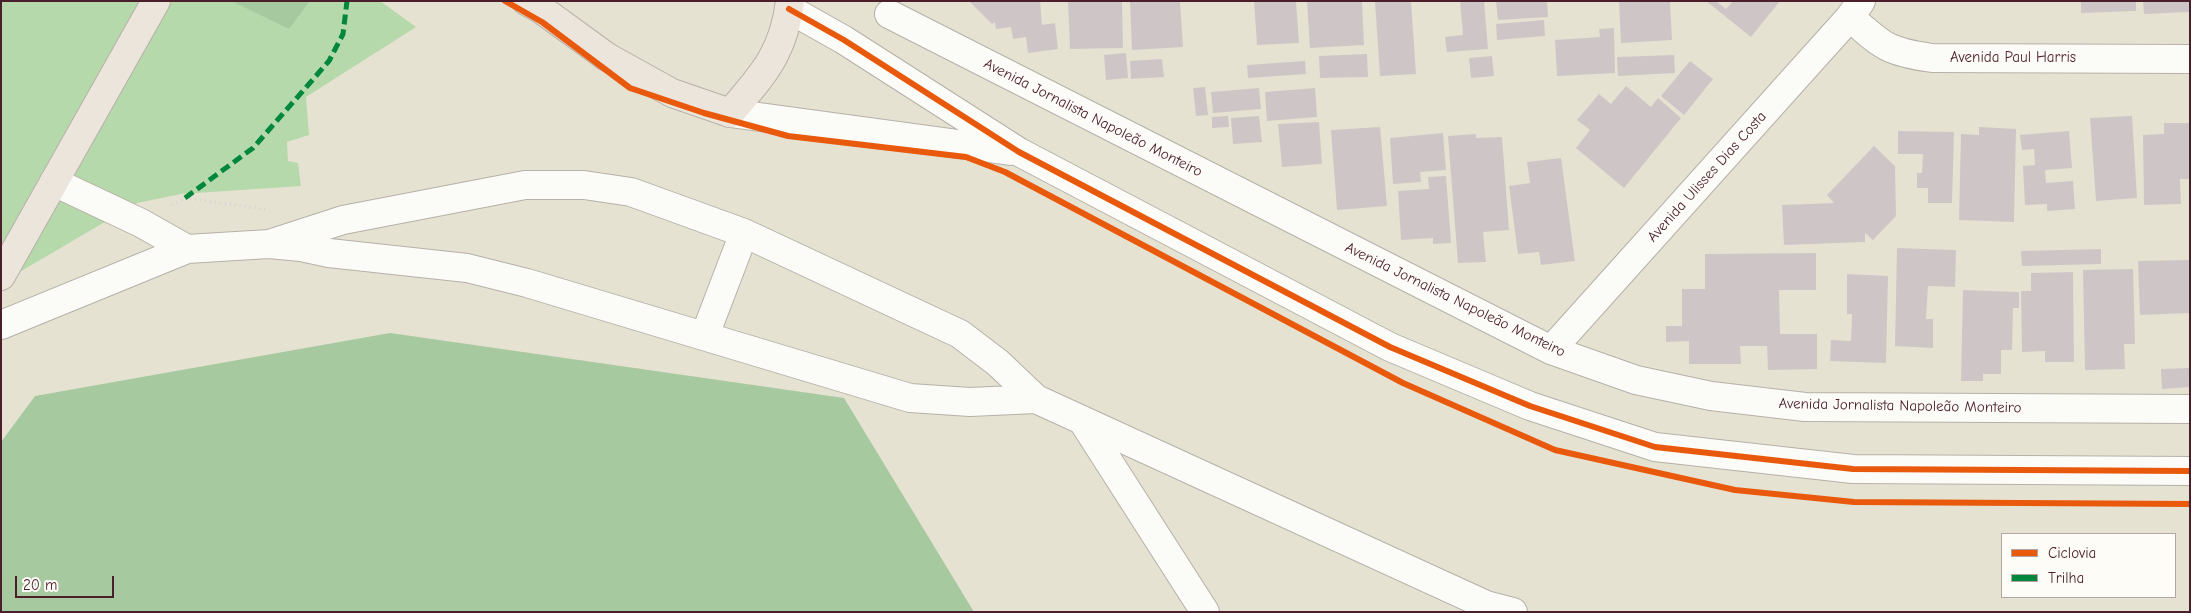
<!DOCTYPE html>
<meta charset="utf-8">
<style>
body{margin:0}
#map{position:relative;width:2191px;height:613px;overflow:hidden;background:#e6e2d2;font-family:"Comic Neue",sans-serif}
canvas{display:block}
.frame{position:absolute;inset:0;border:2px solid #4a1f2b;pointer-events:none}
.legend{position:absolute;left:2001px;top:533px;width:175px;height:65px;box-sizing:border-box;background:#fdfcf7;border:1px solid #b5a4a5;margin:0;padding:6px 9px;list-style:none;font-size:15px;color:#4a1f2b}
.legend li{display:flex;align-items:center;gap:10px;height:25px}
.legend b{width:25px;border:1px solid #b5a4a5}
.scale{position:absolute;left:15px;top:576px;width:99px;height:22px;box-sizing:border-box;border:2px solid #4a1f2b;border-top:0;padding-left:6px;font-size:15px;line-height:18px;white-space:nowrap;color:#4a1f2b;-webkit-text-stroke:4px #fdfcf7;paint-order:stroke}
</style>
<div id="map">
<canvas width="2191" height="613"></canvas>
<div class="frame"></div>
<ul class="legend">
<li><b style="height:6px;background:#e8590c"></b>Ciclovia</li>
<li><b style="height:6px;background:#00873e"></b>Trilha</li>
</ul>
<div class="scale">20 m</div>
</div>
<script>
const ctx = document.querySelector('canvas').getContext('2d');
ctx.lineJoin = 'round';
function fill(path, color) { ctx.fillStyle = color; ctx.fill(path, 'evenodd'); }
function stroke(path, color, width, dash) { ctx.strokeStyle = color; ctx.lineWidth = width; ctx.lineCap = dash ? 'butt' : 'round'; ctx.setLineDash(dash || []); ctx.stroke(path); }
function write(font, color, halo, rows, align = 'center') {
  ctx.font = font + ' "Comic Neue",sans-serif'; ctx.lineWidth = 4.5; ctx.setLineDash([]); ctx.textBaseline = 'middle'; ctx.strokeStyle = halo; ctx.fillStyle = color; for (const [text, x, y, turn = 0] of rows) {
    ctx.save(); ctx.translate(x, y); ctx.rotate((+turn || 0) * Math.PI / 180); ctx.textAlign = isNaN(turn) ? turn : align; if (halo) ctx.strokeText(text, 0, 0); ctx.fillText(text, 0, 0); ctx.restore();
  }
}
const green = new Path2D(`
 M1,1H231L289,28L310,1H380L416,27L306,97L309,135L287,142L288,161L298,163L301,186L181,194L137,203L1,283Z`);
const forest = new Path2D(`
 M231,1H310L289,29Z
 M390,333L844,398L974,612H1V442L35,396Z`);
const building = new Path2D(`
 M969,1H1040L1042,25L1055,23L1058,49L1028,53L1026,37L1013,39L1011,27L996,29L995,22L992,24Z
 M1068,1H1122L1123,48L1070,49Z
 M1130,1H1180L1183,47L1132,50Z
 M1254,1H1296L1299,43L1257,45Z
 M1307,1H1362L1364,45L1310,48Z
 M1411,1L1416,74L1380,76L1375,2Z
 M1460,1H1484L1488,49L1447,52L1445,37L1463,35Z
 M1496,1H1547L1548,17L1498,20Z
 M1619,1H1670L1672,40L1621,43Z
 M1706,1H1716L1726,9L1733,1H1780L1751,37Z
 M2081,1H2136V11L2081,13Z
 M2143,1H2190V12L2144,14Z
 M1544,20L1545,36L1497,40L1496,24Z
 M1614,28L1615,73L1557,76L1555,40L1600,37L1599,29Z
 M1126,53L1128,78L1106,80L1104,55Z
 M1367,54L1368,77L1320,78L1319,56Z
 M1674,55L1675,73L1618,76L1617,57Z
 M1492,56L1494,76L1471,78L1469,58Z
 M1162,59L1164,77L1131,79L1130,61Z
 M1305,61L1306,74L1248,78L1247,65Z
 M1690,61L1713,79L1684,115L1661,96Z
 M1626,86L1651,107L1658,98L1681,118L1624,188L1576,148L1590,130L1577,120L1599,94L1611,104Z
 M1205,87L1208,115L1196,116L1193,88Z
 M1259,88L1261,109L1213,113L1211,92Z
 M1315,88L1317,117L1267,121L1265,92Z
 M1228,116L1229,127L1212,128V117Z
 M1259,116L1262,142L1233,144L1231,118Z
 M2132,116L2137,198L2096,201L2090,118Z
 M1319,122L1322,164L1282,167L1278,124Z
 M2164,123H2190V179H2180L2181,204L2144,205L2143,135L2164,134Z
 M1380,127L1387,206L1337,210L1331,130Z
 M1979,127L2016,129L2014,222L1959,220L1961,134L1979,135Z
 M1898,131L1954,132L1952,203H1928V188H1917V173H1922L1923,154H1898Z
 M2069,131L2072,168L2045,170L2046,183L2073,181L2075,209L2047,211V204L2025,205L2023,166L2035,165L2034,149L2022,150L2020,135Z
 M1443,133L1446,170L1420,172L1421,182L1393,184L1390,138Z
 M1476,134V138L1502,137L1509,230L1483,232L1486,262L1458,263L1448,136Z
 M1874,146L1895,166L1896,216L1873,240L1865,233V242L1784,245L1782,205L1834,203L1827,195Z
 M1561,158L1575,261L1541,265L1539,252L1518,254L1509,186L1530,183L1527,162Z
 M1446,176L1451,243L1433,244V238L1401,240L1398,191L1429,189L1428,177Z
 M1897,248L1956,250L1955,287L1928,286L1926,319H1933V348L1895,346Z
 M2101,249V264L2022,266L2021,251Z
 M1816,253V290H1779L1780,334H1817V369L1768,370L1767,346H1740L1741,364H1689V341L1666,342V326H1682V289H1705V254Z
 M2190,260V313L2140,315L2138,261Z
 M2133,269L2135,344H2124L2125,369L2085,370L2083,270Z
 M2073,272L2074,362H2045V351L2022,352L2021,291H2031V273Z
 M1847,274L1888,276L1886,363L1830,361L1831,340L1851,341L1852,314H1847Z
 M1963,290L2019,292V308H2013L2012,350H2001V374H1983V381H1961Z
 M2190,368V387L2162,389L2161,369Z`);
const path = new Path2D(`
 M172,205L185,198L270,210`);
const minor = new Path2D(`
 M789,9L844,40L1019,152L1390,347L1530,406L1655,447L1853,469L2190,471
 M889,14L1551,350L1636,380L1711,396L1805,407L2190,409
 M1850,17C1882,46 1888,52 1932,58L2190,59
 M730,113L1010,151
 M54,182L141,223L187,249
 M269,244L343,220L525,185H584L631,192L744,233L960,334L998,363L1036,399L1486,605L1513,612
 M1,325L187,249L269,244L301,247L329,253L467,268L527,283L910,398L970,402L1036,399
 M705,335L744,233
 M1551,350L1850,17L1861,1
 M1082,420L1205,612`);
const major = new Path2D(`
 M526,1L541,9L607,57L672,93L730,113C762,76 784,53 790,1
 M1,276L156,1`);
const quiet = new Path2D(`
 M185,198L253,148L329,61L343,34L347,1`);
const cycleway = new Path2D(`
 M505,1L542,22L630,88L704,113L788,136L966,157L1005,172L1403,383L1555,450L1735,490L1854,502L2190,504
 M789,9L844,40L1019,152L1390,347L1530,406L1655,447L1853,469L2190,471`);
const streetNames = [
 ["Avenida Paul Harris",2013,58],
 ["Avenida Jornalista Napoleão Monteiro",1093,118,27],
 ["Avenida Ulisses Dias Costa",1707,177,-48],
 ["Avenida Jornalista Napoleão Monteiro",1455,300,26],
 ["Avenida Jornalista Napoleão Monteiro",1900,406,1]
];
fill(green, '#b5d9ab');
fill(forest, '#a6c9a0');
fill(building, '#cec6c6');
stroke(minor, '#b7b0a8', 30);
stroke(major, '#b7b0a8', 30);
stroke(path, '#d6d2cf', 3, [1, 4]);
stroke(minor, '#fbfbf8', 28);
stroke(major, '#ece5dc', 28);
stroke(quiet, '#00873e', 5, [10, 5]);
stroke(cycleway, '#e8590c', 6);
write('15px', '#4a1f2b', '#fdfcf7', streetNames);
</script>
